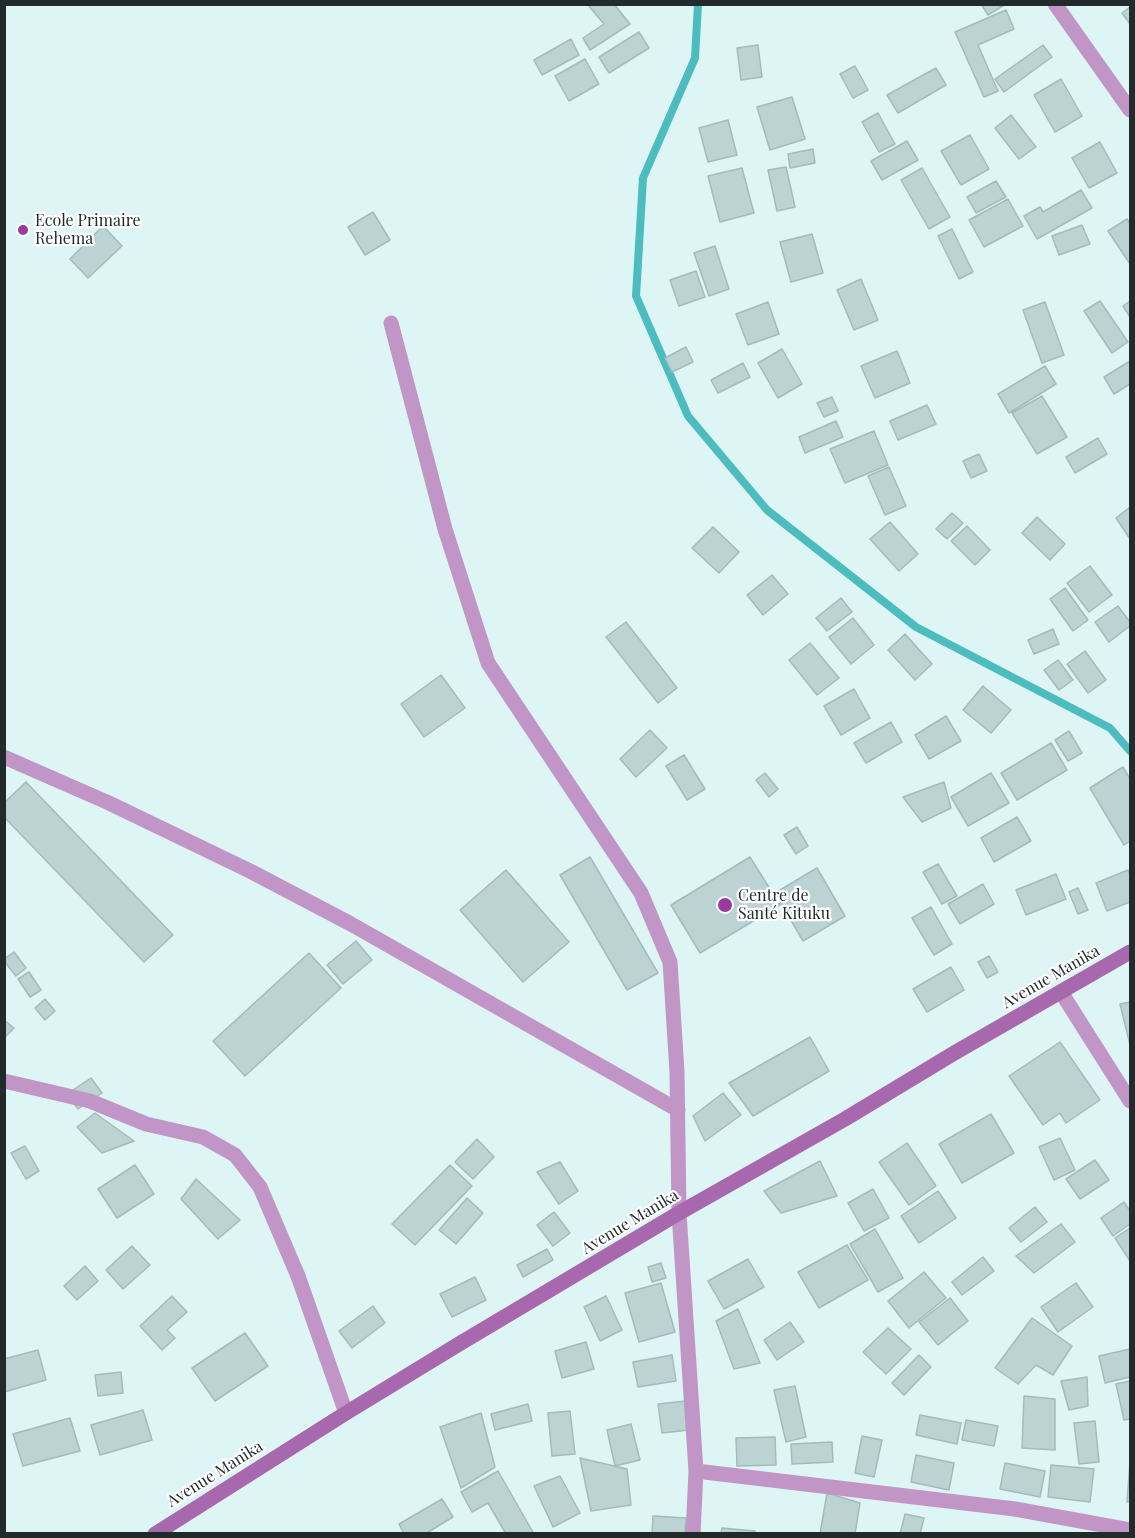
<!DOCTYPE html>
<meta charset="utf-8">
<style>
body{margin:0}
#map{position:relative;width:1135px;height:1538px;overflow:hidden;background:#ddf5f5;font-family:"Playfair Display",serif}
canvas{display:block}
.frame{position:absolute;inset:0;border:6px solid #222b2b;pointer-events:none}
</style>
<div id="map">
<canvas width="1135" height="1538"></canvas>
<div class="frame"></div>
</div>
<script>
const ctx = document.querySelector('canvas').getContext('2d');
ctx.lineJoin = 'round';
function stroke(path, color, width, dash) { ctx.strokeStyle = color; ctx.lineWidth = width; ctx.lineCap = dash ? 'butt' : 'round'; ctx.setLineDash(dash || []); ctx.stroke(path); }
function fill(path, color) { ctx.fillStyle = color; ctx.fill(path, 'evenodd'); }
function write(font, color, halo, rows, align = 'center') {
  ctx.font = font + ' "Playfair Display",serif'; ctx.lineWidth = 4.5; ctx.setLineDash([]); ctx.textBaseline = 'middle'; ctx.strokeStyle = halo; ctx.fillStyle = color; for (const [text, x, y, turn = 0] of rows) {
    ctx.save(); ctx.translate(x, y); ctx.rotate((+turn || 0) * Math.PI / 180); ctx.textAlign = isNaN(turn) ? turn : align; if (halo) ctx.strokeText(text, 0, 0); ctx.fillText(text, 0, 0); ctx.restore();
  }
}
const stream = new Path2D(`
 M698,4L695,58L643,178L636,296L688,416L767,510L916,627L1110,728L1130,751`);
const building = new Path2D(`
 M587,4H614L630,24L590,50L583,38L604,24Z
 M981,4H1006L988,15Z
 M1130,7V24L1122,13Z
 M1006,10L1014,29L978,45L998,91L984,97L955,32Z
 M639,32L649,48L609,73L599,57Z
 M571,39L579,55L542,75L534,60Z
 M758,45L762,77L741,80L737,48Z
 M1043,45L1052,57L1004,92L995,79Z
 M585,59L599,84L569,101L555,76Z
 M855,66L868,90L853,98L840,74Z
 M936,68L946,85L898,113L887,95Z
 M1061,79L1082,116L1055,132L1034,95Z
 M792,97L805,139L770,150L757,107Z
 M878,113L895,144L879,152L862,122Z
 M1011,115L1036,147L1019,159L995,128Z
 M728,120L737,155L708,162L699,128Z
 M970,135L989,169L961,185L941,151Z
 M907,141L918,160L882,180L871,161Z
 M1100,142L1117,173L1089,188L1072,158Z
 M813,149L815,163L790,168L788,154Z
 M786,167L795,207L777,211L768,170Z
 M742,168L754,213L720,222L708,176Z
 M922,168L950,217L929,229L901,180Z
 M996,181L1006,197L976,213L967,197Z
 M1081,190L1092,208L1037,239L1024,216L1040,207L1043,212Z
 M1008,199L1023,226L984,247L969,220Z
 M373,212L390,240L365,255L348,227Z
 M1127,219L1130,224V264L1108,231Z
 M1082,225L1090,244L1059,255L1052,236Z
 M103,226L122,246L88,278L70,259Z
 M952,229L973,272L959,279L938,236Z
 M812,234L823,273L791,282L780,242Z
 M715,246L729,289L709,296L694,253Z
 M696,271L705,297L679,306L670,280Z
 M861,279L878,320L854,330L837,290Z
 M1100,301L1128,342L1112,353L1084,311Z
 M1130,301V317L1123,306Z
 M768,302L779,334L748,345L736,314Z
 M1045,302L1064,355L1042,363L1023,310Z
 M686,347L693,362L672,372L665,358Z
 M782,349L802,384L778,398L758,363Z
 M897,351L910,383L875,398L861,366Z
 M1130,361V384L1114,394L1104,377Z
 M743,363L750,377L718,393L711,380Z
 M1045,366L1056,384L1009,413L998,394Z
 M1042,396L1067,437L1037,454L1012,413Z
 M832,397L838,411L824,417L817,403Z
 M927,405L936,424L898,440L890,421Z
 M836,421L843,437L805,453L799,437Z
 M874,431L888,465L845,483L830,449Z
 M1098,438L1107,454L1075,473L1066,457Z
 M979,454L987,471L971,478L963,461Z
 M889,467L906,506L885,515L868,476Z
 M1130,507V539L1116,518Z
 M952,513L963,523L947,539L936,529Z
 M1037,517L1065,544L1050,560L1022,533Z
 M890,522L918,554L899,571L870,539Z
 M967,526L990,550L975,565L951,541Z
 M713,527L739,552L719,573L692,548Z
 M1090,566L1112,595L1089,612L1067,583Z
 M772,575L788,594L763,615L747,595Z
 M1065,588L1088,620L1073,631L1050,599Z
 M841,598L852,612L827,631L816,618Z
 M1118,606L1130,622V626L1109,642L1095,622Z
 M853,618L874,645L851,664L829,637Z
 M626,622L677,688L658,703L606,637Z
 M1053,629L1059,644L1034,654L1028,640Z
 M905,634L932,664L915,680L888,650Z
 M810,643L839,678L817,695L789,660Z
 M1085,651L1106,680L1088,693L1067,664Z
 M1058,660L1073,680L1059,690L1044,670Z
 M441,675L465,708L424,737L401,704Z
 M983,686L1011,710L991,733L963,710Z
 M854,689L870,718L841,735L824,706Z
 M946,716L961,741L929,759L915,735Z
 M891,722L902,742L866,763L854,743Z
 M650,730L667,748L636,777L620,759Z
 M1069,731L1082,753L1068,761L1055,740Z
 M1051,743L1067,770L1017,800L1001,773Z
 M684,755L705,789L687,800L666,766Z
 M1123,767L1130,779V841L1124,845L1090,788Z
 M765,773L778,789L769,797L756,780Z
 M991,773L1009,803L968,826L951,797Z
 M26,782L173,935L144,962L4,817V803Z
 M944,782L951,808L922,822L903,797Z
 M1017,817L1031,841L994,862L981,838Z
 M797,827L808,846L796,854L784,835Z
 M590,857L658,973L627,990L560,875Z
 M750,857L780,905L700,953L671,905Z
 M938,864L957,896L942,904L923,872Z
 M817,868L845,916L803,941L775,893Z
 M506,870L569,942L523,982L460,910Z
 M1128,870L1130,875V902L1107,911L1096,883Z
 M1056,874L1066,899L1026,915L1016,890Z
 M983,884L994,904L960,924L948,904Z
 M1078,888L1088,910L1078,914L1069,892Z
 M931,907L952,944L934,955L912,918Z
 M356,941L372,960L343,984L327,965Z
 M14,952L26,968L16,976L4,961V959Z
 M309,953L341,988L245,1076L213,1041Z
 M989,956L998,972L987,978L978,962Z
 M951,967L964,990L927,1012L913,989Z
 M29,972L41,990L30,997L18,979Z
 M45,999L55,1011L45,1020L35,1008Z
 M1130,1002V1045L1120,1004Z
 M4,1020L14,1028L4,1038Z
 M810,1037L829,1071L753,1116L729,1083Z
 M1060,1042L1100,1100L1066,1123L1060,1113L1043,1125L1009,1076Z
 M91,1078L102,1093L78,1109L67,1094Z
 M723,1093L741,1115L705,1141L693,1116Z
 M95,1113L134,1141L102,1153L77,1127Z
 M991,1114L1014,1153L962,1183L939,1144Z
 M1060,1138L1075,1170L1054,1180L1039,1147Z
 M477,1139L494,1157L473,1179L455,1162Z
 M907,1143L936,1186L909,1205L879,1162Z
 M25,1146L39,1171L26,1179L11,1153Z
 M1095,1160L1109,1180L1080,1199L1066,1179Z
 M820,1161L837,1196L781,1213L764,1191Z
 M560,1162L578,1191L559,1204L537,1172Z
 M135,1165L154,1194L117,1218L98,1189Z
 M450,1165L472,1186L415,1245L392,1224Z
 M196,1179L240,1220L218,1239L181,1199Z
 M873,1189L889,1218L864,1231L848,1203Z
 M938,1191L956,1218L919,1243L901,1216Z
 M467,1198L483,1213L456,1244L439,1230Z
 M1124,1202L1130,1211V1224L1113,1236L1101,1218Z
 M1035,1207L1047,1222L1021,1242L1009,1228Z
 M554,1212L570,1233L553,1246L537,1225Z
 M1061,1224L1075,1242L1034,1273L1016,1256Z
 M1130,1228V1261L1115,1238Z
 M875,1229L903,1278L878,1292L850,1244Z
 M847,1245L868,1280L819,1308L798,1272Z
 M132,1246L150,1265L123,1289L106,1270Z
 M547,1249L553,1260L523,1277L517,1265Z
 M983,1257L994,1271L962,1295L952,1282Z
 M748,1259L764,1287L724,1309L708,1281Z
 M661,1263L666,1278L652,1282L648,1267Z
 M85,1266L98,1281L77,1300L64,1286Z
 M924,1272L946,1298L909,1328L888,1301Z
 M475,1277L486,1300L452,1317L440,1294Z
 M661,1283L675,1332L639,1342L625,1293Z
 M1076,1283L1093,1307L1058,1332L1041,1307Z
 M172,1296L187,1312L167,1330L175,1338L162,1350L140,1326Z
 M606,1296L622,1330L600,1341L584,1307Z
 M950,1298L968,1321L938,1345L919,1322Z
 M373,1306L385,1323L352,1348L339,1331Z
 M738,1309L760,1363L734,1369L716,1321Z
 M1032,1318L1072,1346L1053,1375L1036,1365L1018,1384L995,1368Z
 M790,1322L804,1342L777,1360L764,1340Z
 M888,1328L911,1349L886,1374L863,1352Z
 M245,1333L268,1366L215,1401L192,1368Z
 M586,1342L594,1369L562,1378L555,1351Z
 M1130,1349V1377L1105,1383L1099,1356Z
 M38,1350L46,1380L4,1392V1359Z
 M672,1355L676,1381L638,1387L633,1362Z
 M919,1355L931,1367L904,1395L892,1383Z
 M121,1372L123,1393L98,1396L95,1375Z
 M1087,1377L1088,1406L1069,1410L1061,1381Z
 M1130,1381V1419L1124,1420L1116,1384Z
 M795,1386L806,1437L786,1442L774,1390Z
 M1024,1396L1055,1399V1450L1022,1448Z
 M686,1401L689,1430L662,1433L658,1404Z
 M528,1404L532,1421L495,1430L491,1414Z
 M143,1410L152,1440L100,1455L91,1425Z
 M570,1411L575,1454L552,1456L548,1413Z
 M481,1413L495,1467L461,1488L440,1427Z
 M920,1415L961,1423L957,1444L916,1435Z
 M70,1418L80,1451L23,1466L13,1434Z
 M966,1420L998,1426L994,1446L962,1440Z
 M1095,1421L1099,1462L1079,1464L1074,1423Z
 M631,1424L640,1460L615,1466L607,1430Z
 M862,1436L882,1440L874,1477L855,1473Z
 M775,1437L776,1465L737,1466L736,1438Z
 M832,1442L833,1462L792,1464L791,1444Z
 M916,1455L954,1463L949,1490L911,1482Z
 M580,1458L627,1469L631,1505L591,1511Z
 M1130,1461V1502H1127Z
 M1005,1463L1045,1471L1040,1497L1000,1489Z
 M1051,1465L1094,1469L1090,1502L1048,1497Z
 M498,1471L534,1534H506L488,1503L472,1512L461,1492Z
 M560,1476L580,1513L553,1527L534,1486Z
 M827,1493L860,1503L855,1534H820Z
 M442,1499L453,1517L425,1534H404L399,1524Z
 M905,1514L924,1518L920,1534H900Z
 M653,1516L686,1518L685,1534H652Z
 M722,1528L755,1531V1534H721Z`);
const street = new Path2D(`
 M1055,4L1130,110
 M391,323L445,529L488,663L641,893L670,962L677,1072L679,1213L696,1471L693,1534
 M4,757L109,803L250,871L351,924L678,1110
 M1061,992L1130,1101
 M4,1081L90,1101L146,1124L203,1137L235,1155L260,1187L298,1276L346,1413
 M696,1471L1015,1509L1130,1530`);
const secondary = new Path2D(`
 M155,1534L346,1413L459,1344L679,1213L845,1119L956,1052L1130,952`);
const markers = [
 [23,230,6,"#993aa3"],
 [725,905,8,"#993aa3"]
];
const poiNames = [
 ["Ecole Primaire",35,221],
 ["Rehema",35,239],
 ["Centre de",738,896],
 ["Santé Kituku",738,914]
];
const streetNames = [
 ["Avenue Manika",1051,977,-30],
 ["Avenue Manika",630,1222,-31],
 ["Avenue Manika",215,1474,-32]
];
stroke(stream, '#4dbcbe', 8);
fill(building, '#bbd3d3');
stroke(building, '#a3bbbb', 1.5);
stroke(street, '#c195c5', 15);
stroke(secondary, '#a868ae', 15);
for (const [x, y, r, color] of markers) { const dot = new Path2D(); dot.arc(x, y, r, 0, 2 * Math.PI); ctx.fillStyle = color; ctx.fill(dot); stroke(dot, '#fff', 2); }
write('16px', '#222b2b', '#fff', poiNames, 'left');
write('16px', '#222b2b', '#fff', streetNames);
</script>
